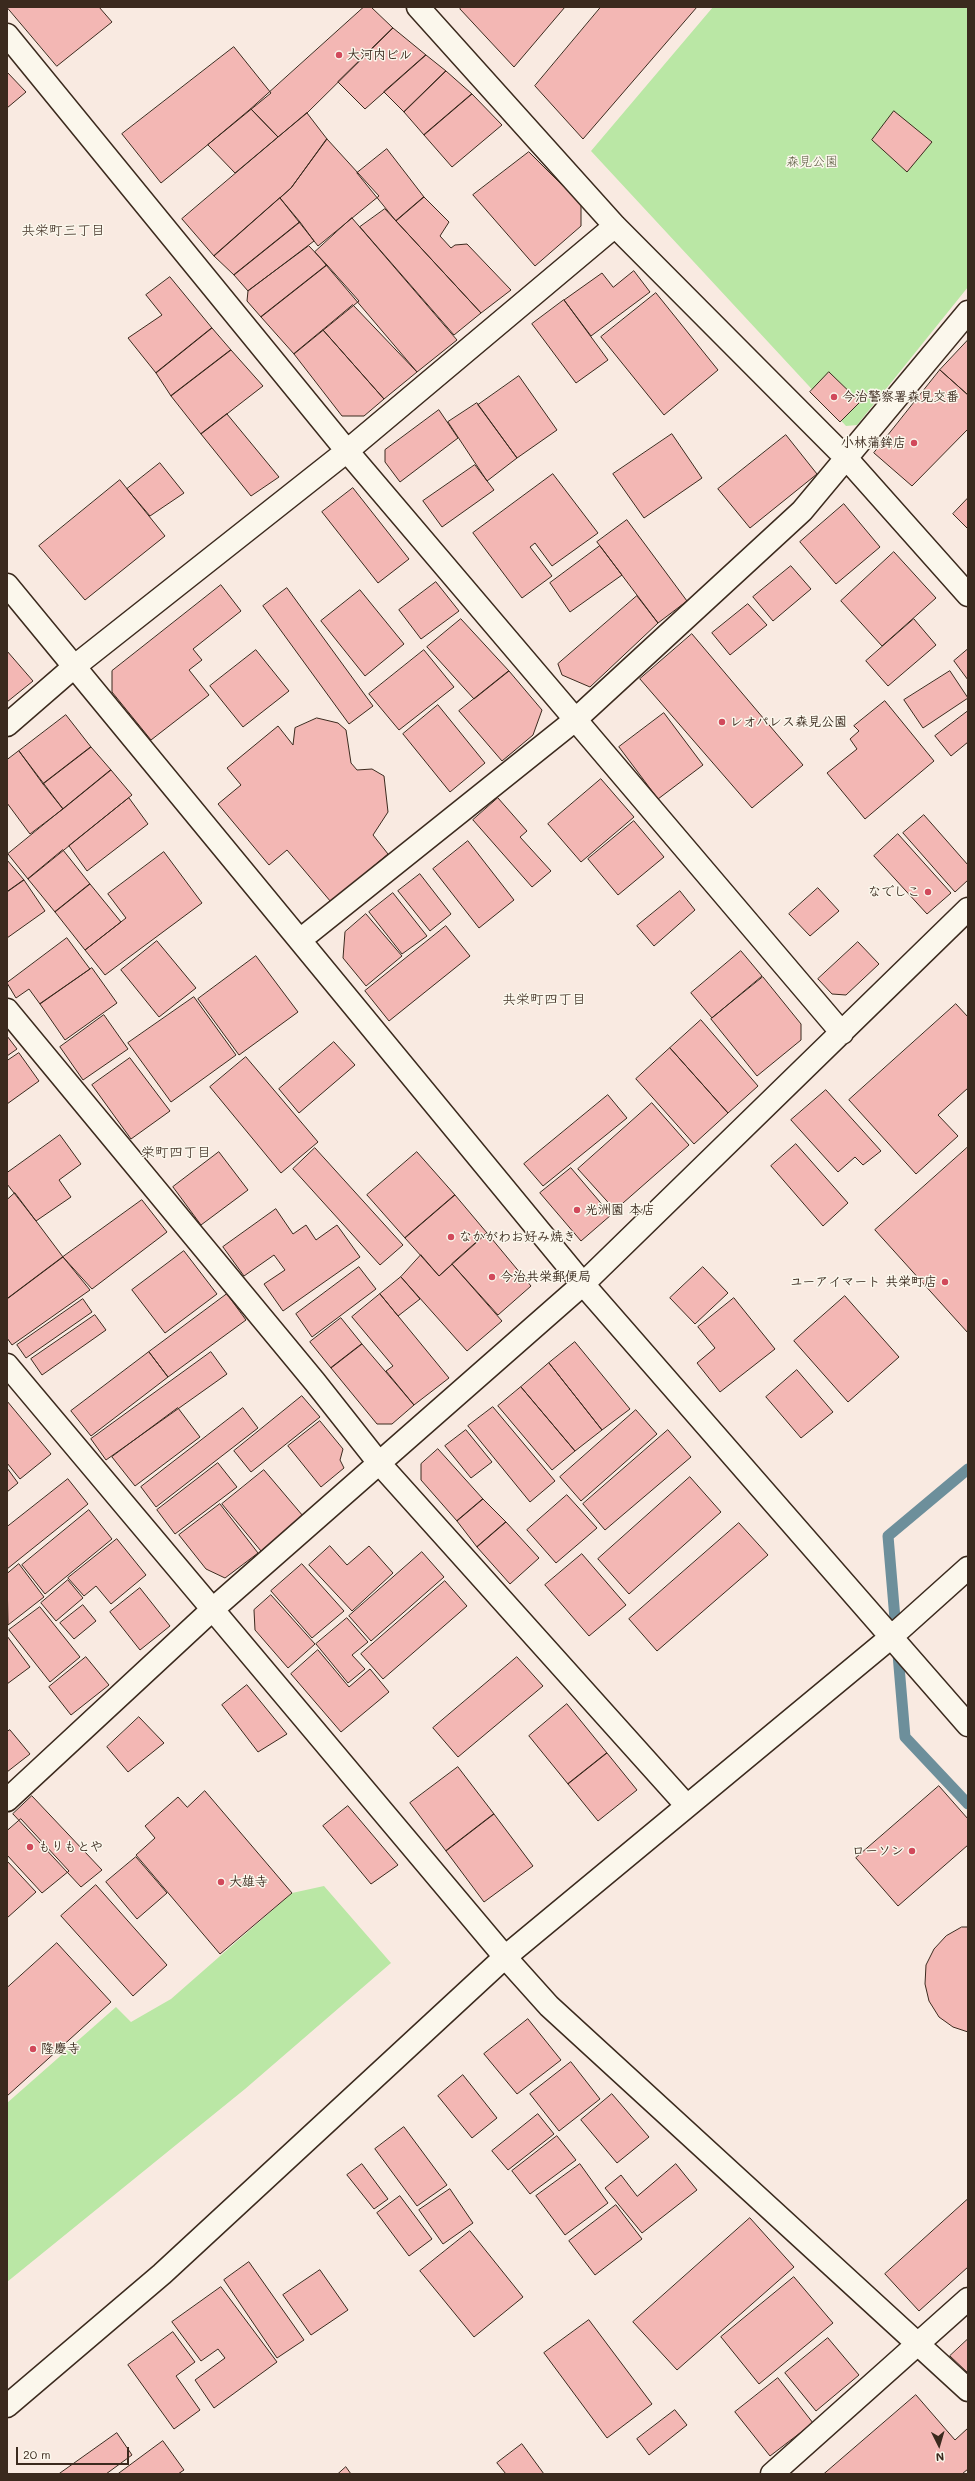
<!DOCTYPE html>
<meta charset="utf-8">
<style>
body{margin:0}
#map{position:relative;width:975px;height:2481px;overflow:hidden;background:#f9eae1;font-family:Mali,sans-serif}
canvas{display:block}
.frame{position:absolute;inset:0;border:8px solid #3b2a1e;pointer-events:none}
.north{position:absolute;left:919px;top:2425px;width:40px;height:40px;-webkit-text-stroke:3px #fbf7ec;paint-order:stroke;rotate:175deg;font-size:11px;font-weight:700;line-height:16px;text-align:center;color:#3b2a1e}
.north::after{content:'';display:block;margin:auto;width:14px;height:18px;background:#3b2a1e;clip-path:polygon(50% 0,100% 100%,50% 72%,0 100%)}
.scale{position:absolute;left:16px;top:2447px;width:113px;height:18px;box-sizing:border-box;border:2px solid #3b2a1e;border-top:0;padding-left:5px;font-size:12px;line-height:14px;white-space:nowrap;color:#3b2a1e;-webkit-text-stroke:3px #fbf7ec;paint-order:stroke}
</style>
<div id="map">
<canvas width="975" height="2481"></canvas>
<div class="frame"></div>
<div class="north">N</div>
<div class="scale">20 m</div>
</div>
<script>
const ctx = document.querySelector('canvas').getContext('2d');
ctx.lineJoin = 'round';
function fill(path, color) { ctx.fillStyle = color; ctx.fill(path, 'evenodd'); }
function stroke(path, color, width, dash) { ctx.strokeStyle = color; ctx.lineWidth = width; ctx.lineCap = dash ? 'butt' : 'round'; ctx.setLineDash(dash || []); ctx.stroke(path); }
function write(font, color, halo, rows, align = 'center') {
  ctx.font = font + ' Mali,"Klee One",sans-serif'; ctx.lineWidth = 3; ctx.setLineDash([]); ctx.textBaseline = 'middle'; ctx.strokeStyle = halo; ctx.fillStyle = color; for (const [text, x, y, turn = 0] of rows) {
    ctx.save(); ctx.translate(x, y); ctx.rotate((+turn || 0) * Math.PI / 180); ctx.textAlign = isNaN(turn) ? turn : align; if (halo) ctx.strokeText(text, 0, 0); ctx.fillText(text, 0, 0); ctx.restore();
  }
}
const green = new Path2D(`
 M713,7H968V287L857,425L846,426L591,151Z
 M324,1886L391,1963L245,2089L7,2282V2103L116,2007L131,2022L171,1999L292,1893Z`);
const stream = new Path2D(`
 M968,1469L888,1536L905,1737L968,1804`);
const building = new Path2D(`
 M7,7H99L112,22L57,66Z
 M364,7H371L393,28L307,113L278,137L251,109Z
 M462,7H565L514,67L460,9Z
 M601,7H697L583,139L535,86Z
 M393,28L426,55L365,109L338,82Z
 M234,47L271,93L161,183L122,134Z
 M426,55L446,71L404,112L384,92Z
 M446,71L472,94L424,135L404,112Z
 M7,72L26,92L7,108Z
 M472,94L502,125L452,167L424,135Z
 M251,109L278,137L235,173L208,145Z
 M894,111L932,142L907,172L872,140Z
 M307,113L327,139L291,188L214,256L182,219Z
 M327,139L379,196L318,246L280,198L291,188Z
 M387,149L424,197L396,221L357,173Z
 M529,152L581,204V226L535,266L473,195Z
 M424,197L449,222L440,236L451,248L455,245L467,244L511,290L481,313L396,221Z
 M280,198L300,222L234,275L214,256Z
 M385,209L481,313L454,335L360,227Z
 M352,218L457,340L417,372L315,252Z
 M300,222L314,241L248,291L234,275Z
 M309,246L327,265L261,317L247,301L248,291Z
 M327,265L359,301L294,354L261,317Z
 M634,271L650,292L591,336L564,300L602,273L613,287Z
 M170,277L212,328L156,373L128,338L162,315L146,295Z
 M656,293L718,370L664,415L601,337Z
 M564,300L608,360L576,383L532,324Z
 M353,305L417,372L384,399L323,330Z
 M212,328L231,350L171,396L156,373Z
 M323,330L384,399L364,416H342L294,354Z
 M968,340V395L940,370Z
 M231,350L263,386L201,434L171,396Z
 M940,370L968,395V429L912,486L874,453Z
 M829,372L860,402L840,422L810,392Z
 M519,376L557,430L517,458L478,405Z
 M477,403L517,458L487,481L448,422Z
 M439,410L458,438L400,482L385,462V450Z
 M227,414L279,477L251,496L201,434Z
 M672,434L702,478L644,518L613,474Z
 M786,435L817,474L750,528L718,489Z
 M160,463L184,493L150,516L127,489Z
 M475,465L494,490L442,527L423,501Z
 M553,474L598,533L552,566L535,543L530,547L552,576L522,598L473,533Z
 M120,480L165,536L85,600L39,546Z
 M353,488L409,559L378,583L322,512Z
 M968,498V529L953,514Z
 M844,504L880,547L836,584L800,542Z
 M627,520L687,601L658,623L597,542Z
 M600,546L622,575L570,612L550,583Z
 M894,552L936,598L882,646L841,601Z
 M791,566L811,589L773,621L753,597Z
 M436,582L459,611L421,639L399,610Z
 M221,585L241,611L193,649L202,660L189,670L209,695L151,740L112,692V671Z
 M287,588L373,706L349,724L263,606Z
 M360,590L404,644L365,676L321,621Z
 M637,596L658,623L590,687L562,675L558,664Z
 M748,604L767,625L730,655L712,633Z
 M461,619L509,671L474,699L427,647Z
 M914,619L936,645L888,686L866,661Z
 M692,634L803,765L752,808L640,679Z
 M968,649V680L954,661Z
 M256,650L289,691L243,727L210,686Z
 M424,650L454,687L399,730L369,694Z
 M7,651L33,681L7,702Z
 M509,671L542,710L533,735L502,761L459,711Z
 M950,671L968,698L923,728L904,700Z
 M885,701L934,761L865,819L827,773L857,749L850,739L859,731L854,726Z
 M438,705L485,763L450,792L403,734Z
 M968,711V742L951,756L935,736Z
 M664,713L703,765L658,799L619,747Z
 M66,715L91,747L43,784L19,751Z
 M317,718L338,723L346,730L351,763L357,770L372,769L384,776L388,812L373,835L388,854L331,902L287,850L269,865L218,804L241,785L227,768L278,726L293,745L295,728Z
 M91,747L111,770L63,809L43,784Z
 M19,751L63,809L30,834L7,803V760Z
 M111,770L132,795L28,879L8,854Z
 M601,779L634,817L581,862L548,824Z
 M129,798L148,824L87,871L69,846Z
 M498,798L527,831L520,837L551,871L532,887L473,820Z
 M924,815L968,865V880L955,892L903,833Z
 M634,821L664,857L618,895L588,859Z
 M898,834L951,893L927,914L874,856Z
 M468,841L514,900L479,928L433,869Z
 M63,850L90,884L55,912L28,879Z
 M164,852L202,903L105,975L85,950L126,918L108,894Z
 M7,860L24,880L7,892Z
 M420,874L451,914L430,931L398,891Z
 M24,880L45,911L7,938V892Z
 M90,884L121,922L85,950L55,912Z
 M818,888L839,911L810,936L789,914Z
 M680,891L695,910L654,946L637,926Z
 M393,893L427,936L402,954L369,912Z
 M366,914L402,956L366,986L343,958L345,932Z
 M446,926L470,956L389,1021L365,991Z
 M67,938L90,969L40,1004L29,989L16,998L7,983Z
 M157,941L196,988L159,1017L121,970Z
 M858,942L879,964L846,995L832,994L818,979Z
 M741,951L762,976L712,1018L691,993Z
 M256,956L298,1012L239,1055L198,999Z
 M92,968L117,1003L65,1040L40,1004Z
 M763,977L801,1024V1040L757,1076L711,1019Z
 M194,997L236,1055L171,1102L128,1043Z
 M956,1004L968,1017V1088L938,1115L958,1136L916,1174L849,1100Z
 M104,1015L128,1049L83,1080L60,1047Z
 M701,1020L758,1086L728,1113L670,1048Z
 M7,1036L17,1049L7,1056Z
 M334,1042L355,1065L299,1113L279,1089Z
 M670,1048L728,1113L694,1144L636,1079Z
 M19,1053L39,1081L7,1104V1061Z
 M246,1057L318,1142L281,1173L210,1087Z
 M130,1058L170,1111L131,1139L92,1085Z
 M826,1090L881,1151L863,1165L855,1157L838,1172L791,1120Z
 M608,1095L627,1118L543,1186L524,1164Z
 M652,1103L689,1145L615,1210L578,1169Z
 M60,1135L81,1164L59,1180L71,1197L36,1221L7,1184V1173Z
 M796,1144L848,1203L823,1226L771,1166Z
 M315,1148L403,1245L380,1265L293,1169Z
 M967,1148L968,1149V1333L875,1230Z
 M219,1152L248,1190L201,1225L173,1187Z
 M417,1152L455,1195L405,1238L367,1195Z
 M571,1168L611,1215L581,1241L540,1193Z
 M15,1193L63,1257L7,1299V1200Z
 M455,1195L487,1233L439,1276L405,1238Z
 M142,1200L167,1232L92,1289L63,1257Z
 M276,1209L293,1234L306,1225L316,1240L337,1225L360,1257L283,1311L264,1284L285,1270L274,1255L244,1276L223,1247Z
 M487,1233L531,1286L498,1315L452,1264Z
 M184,1251L217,1294L165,1333L132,1290Z
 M421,1255L439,1276L452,1264L502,1321L467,1351L401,1277Z
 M63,1257L90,1290L12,1345L7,1338V1299Z
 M359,1267L376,1289L312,1337L296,1314Z
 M703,1267L728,1293L695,1324L670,1298Z
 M401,1277L420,1299L398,1316L380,1294Z
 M227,1294L246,1320L168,1377L149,1352Z
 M380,1294L449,1378L414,1405L386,1371L393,1366L352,1317Z
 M845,1296L899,1357L848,1402L794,1341Z
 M734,1298L775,1349L720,1392L697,1363L715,1348L698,1327Z
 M83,1299L92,1312L26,1358L17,1345Z
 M95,1315L106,1330L42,1375L31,1359Z
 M341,1318L362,1344L331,1368L310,1342Z
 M575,1342L630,1409L602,1430L549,1363Z
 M362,1344L414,1405L392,1424H377L331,1368Z
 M149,1352L168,1377L91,1436L71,1411Z
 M211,1352L227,1374L106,1460L91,1439Z
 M549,1363L602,1430L575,1451L521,1387Z
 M797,1370L833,1412L801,1438L766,1397Z
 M521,1387L575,1451L552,1470L498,1406Z
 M302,1396L320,1417L251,1472L234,1451Z
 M7,1401L51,1454L20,1479L7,1463Z
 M493,1407L555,1481L530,1502L468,1426Z
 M178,1408L200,1437L135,1486L112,1457Z
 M243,1408L258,1428L156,1507L141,1487Z
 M636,1410L657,1434L581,1501L560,1477Z
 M320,1421L343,1449L340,1460L344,1468L321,1487L288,1446Z
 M466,1430L492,1462L471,1478L445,1446Z
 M668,1430L691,1457L605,1530L583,1504Z
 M438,1449L483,1499L457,1521L421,1480V1464Z
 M218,1463L237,1487L175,1534L157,1510Z
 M7,1468L18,1483L7,1492Z
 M264,1470L303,1516L261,1551L222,1504Z
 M690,1477L721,1512L629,1594L598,1559Z
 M68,1479L88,1504L7,1569V1527Z
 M567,1495L597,1528L556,1563L527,1530Z
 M483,1499L506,1522L477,1547L457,1521Z
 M220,1504L258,1553L225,1578L206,1569L179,1535Z
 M89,1510L112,1539L45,1594L22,1565Z
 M506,1522L539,1558L510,1584L477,1547Z
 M739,1523L768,1555L657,1651L629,1619Z
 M117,1539L146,1575L111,1604L96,1586L84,1596L68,1578Z
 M330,1546L347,1565L369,1546L393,1573L352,1611L309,1565Z
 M422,1552L444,1577L371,1641L349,1616Z
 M582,1554L626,1605L589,1636L545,1585Z
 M19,1564L44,1597L8,1625L7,1574Z
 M302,1564L344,1611L312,1638L271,1591Z
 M68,1580L83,1598L56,1621L41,1603Z
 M445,1581L467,1606L383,1679L361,1654Z
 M140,1588L170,1626L140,1650L110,1612Z
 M271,1595L315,1644L288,1668L255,1630L254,1610Z
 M83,1605L96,1621L74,1639L60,1623Z
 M40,1607L80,1657L50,1682L9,1630Z
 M347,1618L368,1642L352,1655L365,1669L348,1683L316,1644Z
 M7,1636L30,1667L7,1684Z
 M318,1650L349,1687L370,1669L389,1692L341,1732L291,1674Z
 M86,1657L109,1685L71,1715L49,1687Z
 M517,1657L543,1686L458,1757L433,1728Z
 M247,1685L287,1734L258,1752L222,1705Z
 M567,1704L607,1753L568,1784L529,1736Z
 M139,1717L164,1743L128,1772L107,1747Z
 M10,1730L30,1754L7,1772V1732Z
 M607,1753L637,1790L598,1821L568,1784Z
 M458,1767L494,1814L446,1851L410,1803Z
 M939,1786L968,1819V1845L898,1906L856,1858Z
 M205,1791L292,1893L220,1954L136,1855L155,1838L145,1826L178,1797L187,1807Z
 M32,1796L102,1870L81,1887L13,1814Z
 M348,1806L398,1865L371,1884L323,1826Z
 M494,1814L533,1866L484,1902L446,1851Z
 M21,1819L69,1871L42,1893L7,1855V1831Z
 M136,1857L167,1893L137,1919L106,1882Z
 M7,1861L36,1892L7,1918Z
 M96,1885L167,1965L133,1996L61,1916Z
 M962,1927H968V2032L953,2027L939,2017L929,2001L925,1984L926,1965L934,1949L946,1936Z
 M57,1943L111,2002L7,2096V1988Z
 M528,2019L561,2060L517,2094L484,2054Z
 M571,2062L600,2099L559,2131L530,2094Z
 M463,2075L497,2118L472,2138L438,2096Z
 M612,2094L649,2137L617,2163L581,2120Z
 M538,2114L554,2134L508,2170L492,2151Z
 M404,2127L447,2185L417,2206L375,2149Z
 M557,2136L576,2160L530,2194L512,2171Z
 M362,2164L388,2199L374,2209L347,2175Z
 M580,2164L608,2203L565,2235L536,2196Z
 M676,2164L697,2190L642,2233L605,2188L621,2175L637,2196Z
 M450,2189L473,2223L443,2244L419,2210Z
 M400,2196L432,2239L409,2256L377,2213Z
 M968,2199V2267L919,2311L885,2274Z
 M616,2205L642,2239L595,2275L569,2241Z
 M750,2218L794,2267L677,2370L633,2322Z
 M470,2231L523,2297L474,2337L420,2271Z
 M249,2262L304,2340L277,2358L224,2280Z
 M320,2270L348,2310L311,2335L283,2295Z
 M794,2277L833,2323L759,2384L721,2337Z
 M221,2287L277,2362L214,2408L195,2380L225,2358L218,2349L201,2361L172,2322Z
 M589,2320L652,2404L607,2438L544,2353Z
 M173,2332L195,2362L176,2376L200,2410L174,2429L128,2365Z
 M828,2338L859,2375L816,2411L785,2373Z
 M968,2339V2373L950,2356Z
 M778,2378L813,2423L770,2456L735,2412Z
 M916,2395L955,2440L968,2428V2469L962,2474H824Z
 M675,2410L687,2425L649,2455L637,2439Z
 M117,2433L132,2455L106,2474H59Z
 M163,2441L184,2470L178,2474H118Z
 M522,2444L544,2474H506L497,2463Z
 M346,2467L351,2474H338Z`);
const minor = new Path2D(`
 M418,7L615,226L847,459L968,595
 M7,35L347,451L842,1033
 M7,585L583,1284L968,1725
 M7,725L75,666L347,451L615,226
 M300,940L575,720L802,511L968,312
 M7,1010L315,1382L379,1463L687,1806
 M7,1365L505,1957L549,2006L968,2390
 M7,1800L213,1609L583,1284L968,909
 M7,2406L162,2274L505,1957L890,1638L968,1568
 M772,2474L968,2299`);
const markers = [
 [339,55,4,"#d1495b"],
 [834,397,4,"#d1495b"],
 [914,443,4,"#d1495b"],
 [722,722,4,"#d1495b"],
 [928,892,4,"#d1495b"],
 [577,1210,4,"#d1495b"],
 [451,1237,4,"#d1495b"],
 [492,1277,4,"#d1495b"],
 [945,1282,4,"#d1495b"],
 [30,1847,4,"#d1495b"],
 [912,1851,4,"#d1495b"],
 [221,1882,4,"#d1495b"],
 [33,2049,4,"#d1495b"]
];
const poiNames = [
 ["大河内ビル",347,55],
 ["今治警察署森見交番",842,397],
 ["小林蒲鉾店",906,443,"right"],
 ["レオパレス森見公園",730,722],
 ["なでしこ",920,892,"right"],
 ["光洲園 本店",585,1210],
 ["なかがわお好み焼き",459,1237],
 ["今治共栄郵便局",500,1277],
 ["ユーアイマート 共栄町店",937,1282,"right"],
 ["もりもとや",38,1847],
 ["ローソン",904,1851,"right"],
 ["大雄寺",229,1882],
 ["隆慶寺",41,2049]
];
const parkNames = [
 ["森見公園",812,162]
];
const neighbourhoodNames = [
 ["共栄町三丁目",63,231],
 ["共栄町四丁目",544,1000],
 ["栄町四丁目",176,1153]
];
fill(green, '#bae7a5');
stroke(stream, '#6d8f9b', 11);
fill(building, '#f3b7b4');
stroke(building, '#3b2a1e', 1);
stroke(minor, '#3b2a1e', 25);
stroke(minor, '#fbf7ec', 22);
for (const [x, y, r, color] of markers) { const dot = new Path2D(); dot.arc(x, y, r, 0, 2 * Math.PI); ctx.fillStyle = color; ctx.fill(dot); stroke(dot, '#fbf7ec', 1.5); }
write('bold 13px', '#3b2a1e', '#fbf7ec', poiNames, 'left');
write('13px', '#5b5940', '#fbf7ec', parkNames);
write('14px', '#3b2a1e', '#fbf7ec', neighbourhoodNames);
</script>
